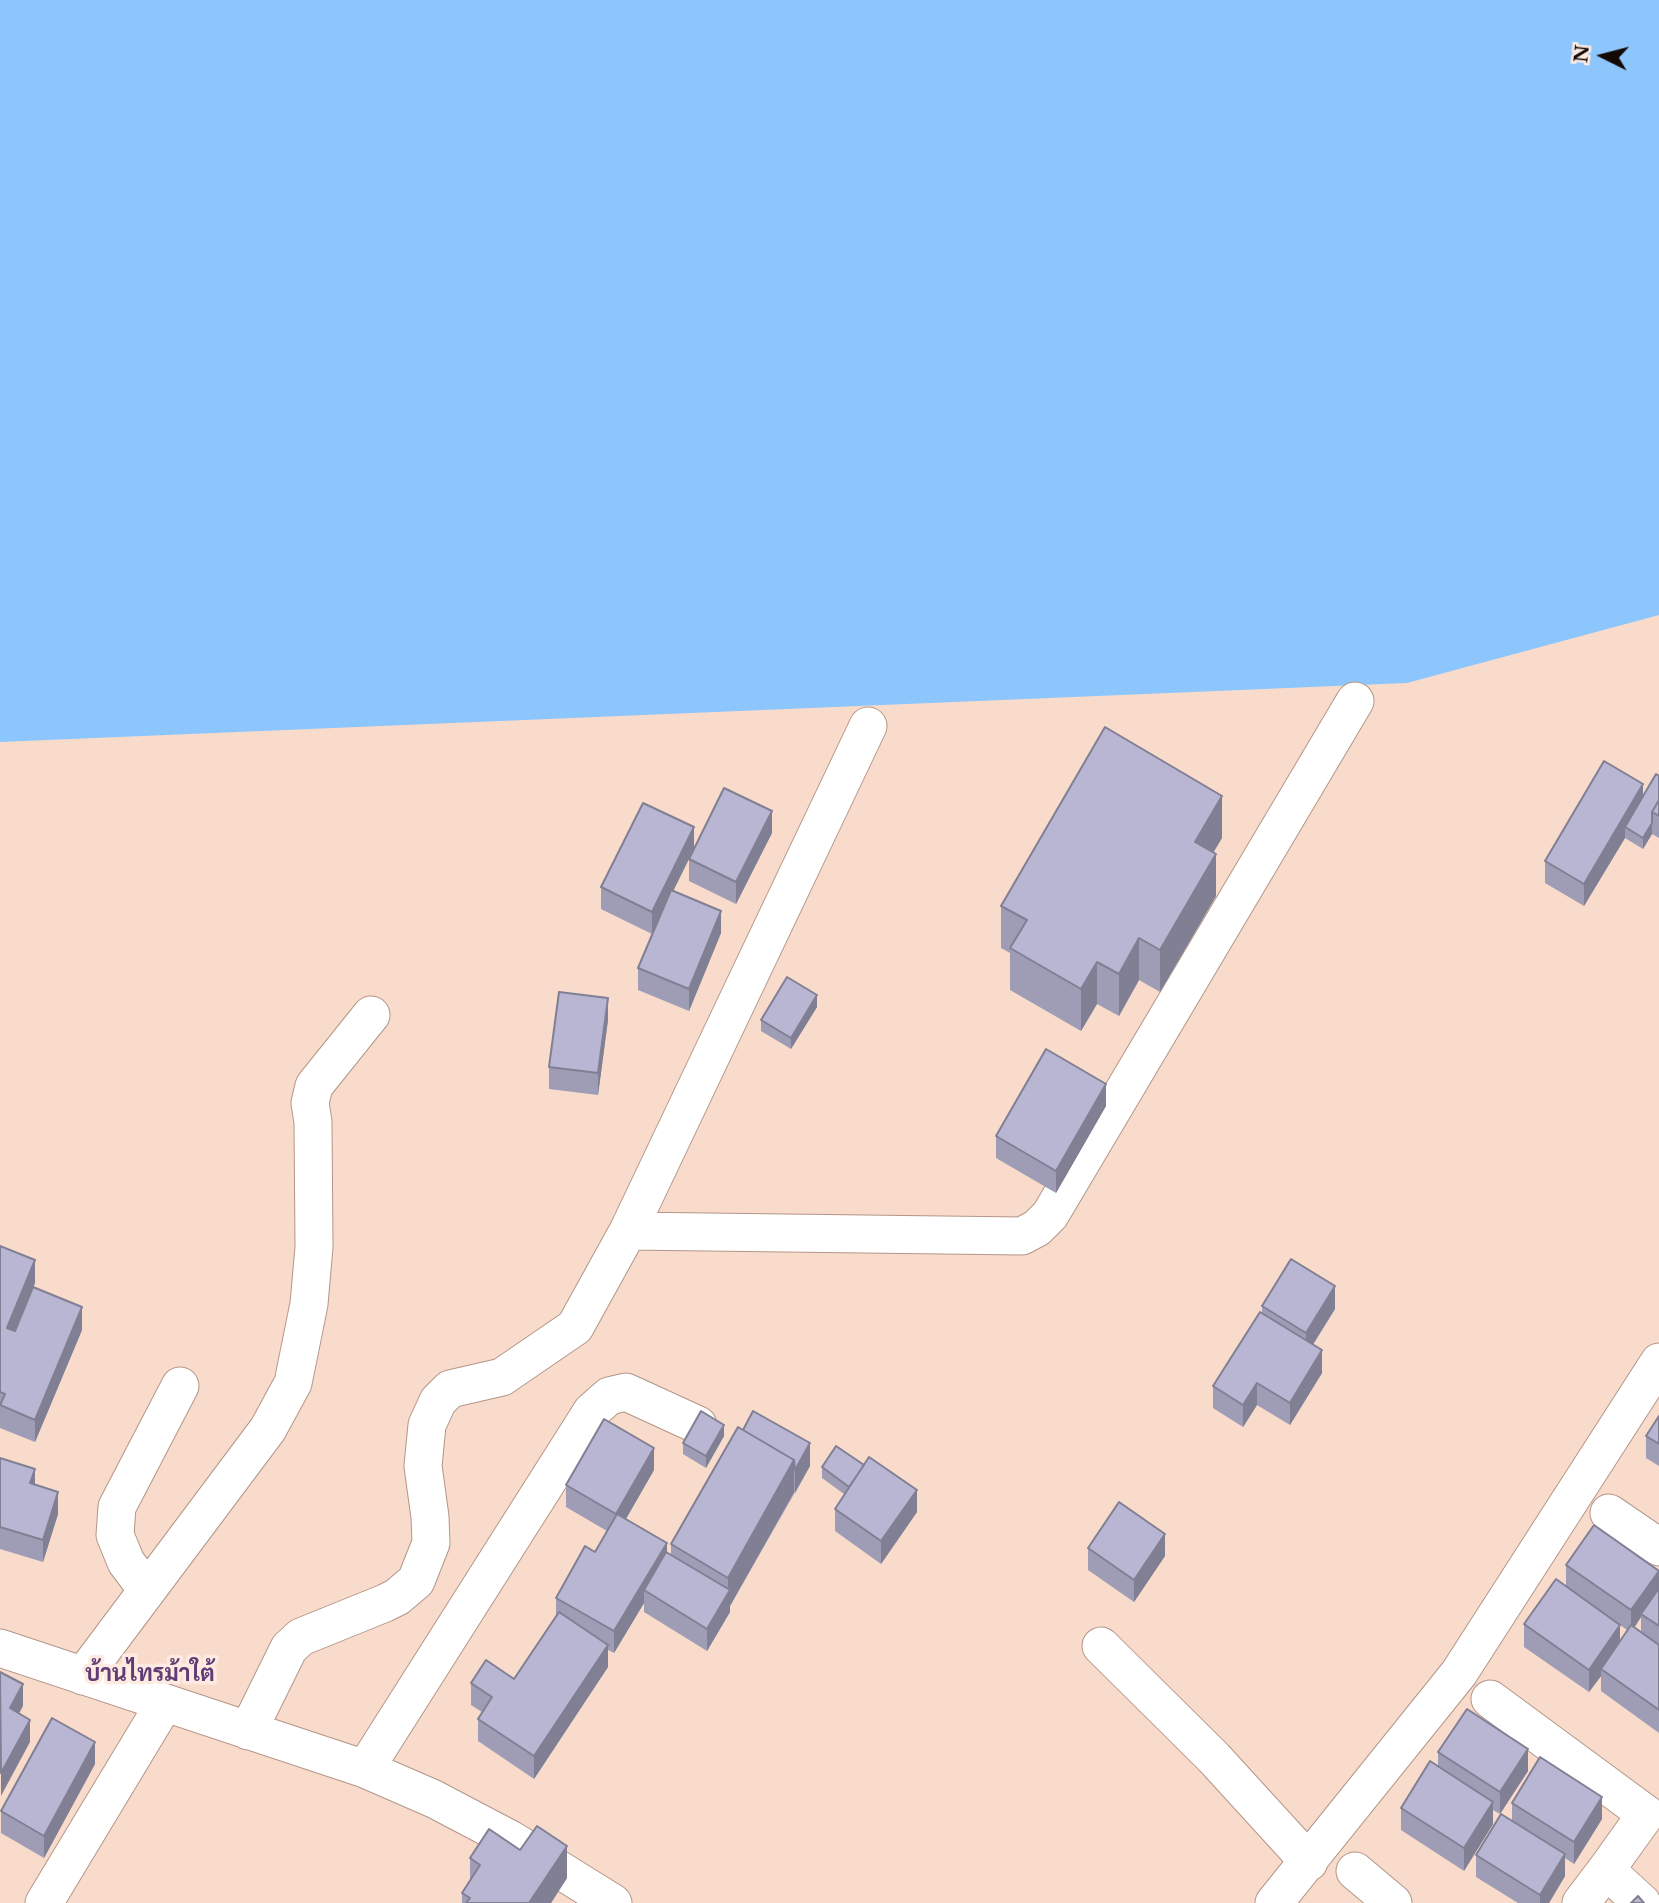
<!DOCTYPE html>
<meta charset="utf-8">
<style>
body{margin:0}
#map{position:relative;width:1659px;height:1903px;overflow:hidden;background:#f9dbcb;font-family:"Libre Baskerville",serif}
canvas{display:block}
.north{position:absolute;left:1568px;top:21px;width:70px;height:70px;-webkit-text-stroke:5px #fdebe2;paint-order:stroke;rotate:276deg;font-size:19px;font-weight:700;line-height:28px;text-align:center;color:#130a06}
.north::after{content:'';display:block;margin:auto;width:24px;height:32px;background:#130a06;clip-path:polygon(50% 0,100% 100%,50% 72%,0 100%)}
</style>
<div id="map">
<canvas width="1659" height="1903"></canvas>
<div class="north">N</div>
</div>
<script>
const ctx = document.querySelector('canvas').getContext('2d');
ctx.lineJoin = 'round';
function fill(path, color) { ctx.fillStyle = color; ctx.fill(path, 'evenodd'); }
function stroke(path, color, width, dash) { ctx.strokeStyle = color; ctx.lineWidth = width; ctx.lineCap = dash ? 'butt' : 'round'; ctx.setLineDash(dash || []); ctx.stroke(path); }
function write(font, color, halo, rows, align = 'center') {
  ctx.font = font + ' "Libre Baskerville",Sarabun,serif'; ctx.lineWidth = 7; ctx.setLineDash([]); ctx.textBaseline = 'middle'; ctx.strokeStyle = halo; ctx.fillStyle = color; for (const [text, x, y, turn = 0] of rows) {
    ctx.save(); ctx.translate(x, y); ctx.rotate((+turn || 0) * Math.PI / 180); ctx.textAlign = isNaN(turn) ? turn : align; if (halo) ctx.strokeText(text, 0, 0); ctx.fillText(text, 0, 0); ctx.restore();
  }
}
const water = new Path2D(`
 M0,0H1659V615L1407,683L0,742Z`);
const street = new Path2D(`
 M628,1231L868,726
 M1609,1513L1659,1547
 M147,1590L126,1562L115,1535L117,1507L180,1386
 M1101,1646L1214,1758L1309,1862
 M0,1648L365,1769L434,1799L510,1839L613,1903
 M83,1676L268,1429L293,1383L309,1304L314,1247L313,1122L310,1103L314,1086L371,1015
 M1490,1699L1646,1814L1606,1870L1642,1903
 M248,1731L289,1648L301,1637L385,1603L397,1597L416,1581L431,1543L430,1517L423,1466L427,1425L438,1401L450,1389L502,1377L575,1327L628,1231L1022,1236L1037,1228L1050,1215L1355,701
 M365,1769L592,1411L609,1396L626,1392L698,1425
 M1355,1871L1393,1903
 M44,1903L164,1704
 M1274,1903L1459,1673L1659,1362
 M1581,1903L1606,1870`);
const wall = new Path2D(`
 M1659,776V838L1652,834L1643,849L1625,838L1584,906L1545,883V861L1643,795Z
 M772,833L736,904L689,881V859Z
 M1222,838L1213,852L1216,896L1160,992L1139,980L1119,1016L1097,1004L1081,1031L1010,990V953L1001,948V906Z
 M601,887L673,890L721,933L689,1011L638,990V968L652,934L601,909Z
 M817,1007L791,1049L761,1031V1020Z
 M608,1020L598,1095L549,1089V1067Z
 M1106,1106L1056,1193L996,1158V1136Z
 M0,1246L35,1283L20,1320L82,1330L35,1442L0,1428Z
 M1262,1306L1335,1309L1313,1345L1322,1373L1290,1425L1257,1405L1243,1427L1213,1408V1386L1262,1314Z
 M1659,1416V1466L1646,1458V1436Z
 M738,1427L810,1466L730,1606V1612L707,1651L644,1612V1603L614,1653L608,1650V1667L534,1779L478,1741V1719L482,1712L471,1705V1683L514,1679L556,1616V1598L595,1552L607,1531L566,1507V1485L654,1470L626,1519L671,1555V1544Z
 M724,1436L706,1468L683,1454V1443Z
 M0,1458L35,1484L58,1514L43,1562L0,1549Z
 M822,1467L917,1512L881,1564L835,1531V1509L844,1494L822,1478Z
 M1088,1548L1165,1556L1134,1602L1088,1570Z
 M1566,1565L1659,1588V1733L1601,1691V1676L1589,1692L1524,1647V1624L1566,1587ZM1641,1617V1632L1634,1627ZM1620,1625L1627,1630L1620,1640Z
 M1438,1752L1528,1771L1500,1814L1493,1810V1824L1464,1871L1401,1830V1808L1438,1767Z
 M95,1764L44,1858L1,1833V1811Z
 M1512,1803L1602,1819L1574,1864L1565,1858V1876L1549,1903H1518L1476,1877V1855L1512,1821Z
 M520,1850L567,1878L551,1903H462V1893L470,1880V1858Z`);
const shadedWall = new Path2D(`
 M1643,784V806L1625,827V838L1584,906V884Z
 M1222,796V838L1195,884V842Z
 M772,811V833L736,904V882Z
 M1652,823V834L1643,849V838Z
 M694,827V849L652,934V912Z
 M1216,854V896L1160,992V950Z
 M721,911V933L689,1011V989Z
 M1139,938V980L1119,1016V974Z
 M1097,962V1004L1081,1031V989Z
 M817,995V1007L791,1049V1038Z
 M608,998V1020L598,1095V1073Z
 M1106,1084V1106L1056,1193V1171Z
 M35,1260V1283L7,1350V1328Z
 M1335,1286V1309L1306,1355V1333Z
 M82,1307V1330L35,1442V1420Z
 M1322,1350V1373L1290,1425V1403Z
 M1257,1383V1405L1243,1427V1405Z
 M724,1425V1436L706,1468V1456Z
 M810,1443V1466L795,1493V1470Z
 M654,1448V1470L616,1536V1514Z
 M794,1460V1492L730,1606V1612L707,1651V1629L728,1594V1578Z
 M35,1469V1491L30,1483Z
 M917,1490V1512L881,1564V1541Z
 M58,1492V1514L43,1562V1540Z
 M1165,1534V1556L1134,1602V1580Z
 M667,1543V1565L644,1590V1603L614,1653V1631Z
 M1659,1571V1593L1641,1614V1617L1631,1633V1610Z
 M1620,1625V1647L1601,1669V1676L1589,1692V1670Z
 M608,1645V1667L534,1779V1756Z
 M23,1684V1706L10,1731V1708Z
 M30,1720V1742L1,1796V1773Z
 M95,1742V1764L44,1858V1836Z
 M1528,1749V1771L1500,1814V1792Z
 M1602,1797V1819L1574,1864V1842Z
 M1493,1802V1824L1464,1871V1848Z
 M567,1846V1878L551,1903H529Z
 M1565,1854V1876L1549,1903H1540V1895Z`);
const building = new Path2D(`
 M1105,727L1222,796L1195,842L1216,854L1160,950L1139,938L1119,974L1097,962L1081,989L1010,948L1027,920L1001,906Z
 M1604,761L1643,784L1584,884L1545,861Z
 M1656,774L1659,776V800L1652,812V823L1643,838L1625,827Z
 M724,788L772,811L736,882L689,859Z
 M1659,800V816L1652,812Z
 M643,803L694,827L652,912L601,887Z
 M671,890L721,911L689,989L638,968Z
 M787,977L817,995L791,1038L761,1020Z
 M559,992L608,998L598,1073L549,1067Z
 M1046,1049L1106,1084L1056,1171L996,1136Z
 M0,1246L35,1260L7,1328L15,1331L33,1287L82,1307L35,1420L0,1405L5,1394L0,1392Z
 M1291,1259L1335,1286L1306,1333L1262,1306Z
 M1260,1312L1322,1350L1290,1403L1257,1383L1243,1405L1213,1386Z
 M701,1411L724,1425L706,1456L683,1443Z
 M753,1411L810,1443L795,1470L794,1460L743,1430Z
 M1659,1416V1444L1646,1436Z
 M604,1419L654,1448L616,1514L566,1485Z
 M738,1427L794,1460L728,1578L671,1544Z
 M836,1446L864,1465L849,1487L822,1467Z
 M869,1457L917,1490L881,1541L835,1509Z
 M0,1458L35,1469L30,1483L58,1492L43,1540L0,1527Z
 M1119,1502L1165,1534L1134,1580L1088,1548Z
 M617,1514L667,1543L614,1631L556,1598L585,1546L595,1552Z
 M1594,1525L1659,1571L1631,1610L1566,1565Z
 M666,1552L730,1590L707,1629L644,1590Z
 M1556,1579L1620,1625L1589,1670L1524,1624Z
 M1659,1588V1626L1641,1614Z
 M559,1612L608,1645L534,1756L478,1719L492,1697L471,1683L486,1660L514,1679Z
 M1631,1625L1659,1645V1710L1601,1669Z
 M0,1672L23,1684L10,1708L30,1720L1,1773Z
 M1467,1709L1528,1749L1500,1792L1438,1752Z
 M52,1718L95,1742L44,1836L1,1811Z
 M1540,1757L1602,1797L1574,1842L1512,1803Z
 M1430,1761L1493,1802L1464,1848L1401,1808Z
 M1501,1814L1565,1854L1540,1895L1476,1855Z
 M537,1826L567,1846L529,1903H466L470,1898L462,1893L480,1865L470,1858L489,1829L520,1850Z
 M1638,1896L1644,1903H1631Z`);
const quarterNames = [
 ["บ้านไทรม้าใต้",150,1675]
];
fill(water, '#8dc6fc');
stroke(street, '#b39688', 39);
stroke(street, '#fff', 37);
fill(wall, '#9e9db5');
fill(shadedWall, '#817f93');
fill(building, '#b8b6d2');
stroke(building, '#817f93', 2);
write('bold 23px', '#603b74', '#fdebe2', quarterNames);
</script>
